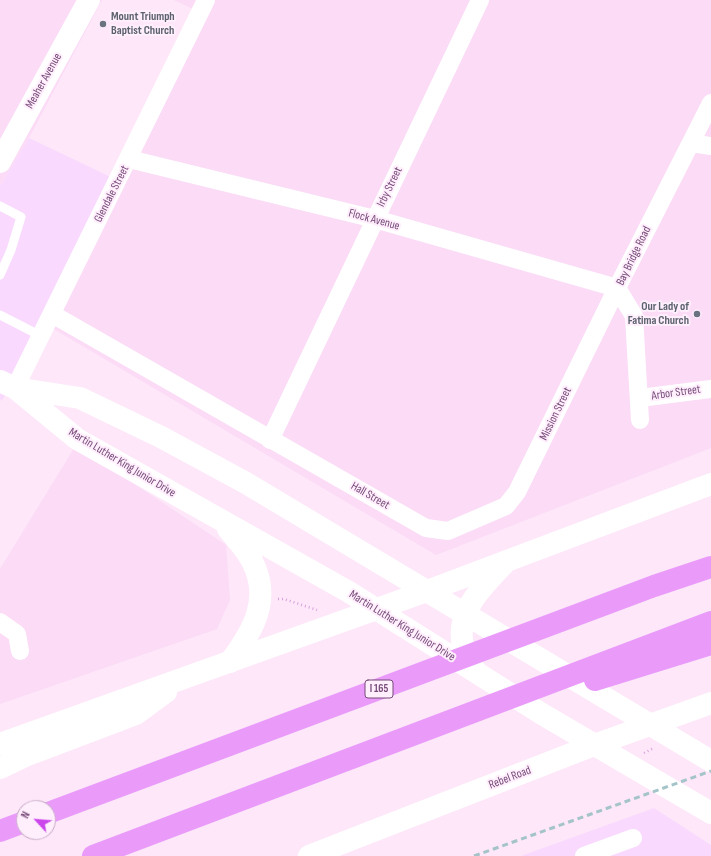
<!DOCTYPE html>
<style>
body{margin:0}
#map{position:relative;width:711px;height:856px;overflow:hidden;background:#fde7f9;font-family:"Sofia Sans Condensed",sans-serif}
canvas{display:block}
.north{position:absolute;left:16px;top:800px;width:40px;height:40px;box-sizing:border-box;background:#ffeefc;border:1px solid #c8acc8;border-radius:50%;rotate:296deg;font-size:11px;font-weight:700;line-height:16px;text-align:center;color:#764a79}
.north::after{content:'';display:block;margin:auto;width:14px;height:18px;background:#cb47ec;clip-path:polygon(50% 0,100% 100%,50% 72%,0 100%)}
</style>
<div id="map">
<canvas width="711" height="856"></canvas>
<div class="north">N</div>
</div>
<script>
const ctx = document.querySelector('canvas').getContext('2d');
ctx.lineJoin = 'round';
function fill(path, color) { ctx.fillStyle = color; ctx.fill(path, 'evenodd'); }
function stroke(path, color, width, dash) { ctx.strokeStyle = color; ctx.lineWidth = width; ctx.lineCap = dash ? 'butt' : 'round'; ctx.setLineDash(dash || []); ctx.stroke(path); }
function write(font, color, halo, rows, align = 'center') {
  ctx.font = font + ' "Sofia Sans Condensed",sans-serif'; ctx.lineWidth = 4; ctx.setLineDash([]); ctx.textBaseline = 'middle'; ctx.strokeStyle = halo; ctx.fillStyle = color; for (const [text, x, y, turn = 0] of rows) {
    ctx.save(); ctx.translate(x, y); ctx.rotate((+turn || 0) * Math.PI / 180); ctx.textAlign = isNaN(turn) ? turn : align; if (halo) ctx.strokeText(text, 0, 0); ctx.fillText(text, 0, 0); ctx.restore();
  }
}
const residential = new Path2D(`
 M0,0H102L29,138L0,186Z
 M174,0H711V448L436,555L42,322L195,10Z
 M76,445L226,545L230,600L217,629L0,704V569Z`);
const commercial = new Path2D(`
 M29,138L115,179L2,401L0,399V186Z
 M654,808L711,845V856H521Z`);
const path = new Path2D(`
 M278,599H284L317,610
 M644,753L654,748`);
const service = new Path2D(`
 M0,206L21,217L11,250L0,275
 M0,315L41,336`);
const minor = new Path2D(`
 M691,143L711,146
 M52,314L426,528L448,531L506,506L517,492L617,288L375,219L129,159
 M15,388L206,0
 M640,398L711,389
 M640,420L634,316L617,288L711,103
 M270,440L480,0
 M0,622L17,634L20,651
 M584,856L633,838`);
const tertiary = new Path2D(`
 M0,162L89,0
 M0,381L15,388L80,398L161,437L246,483L711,761
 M15,388L77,439L349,592L542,714L711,813
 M228,529C236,539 246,549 252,561C272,599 253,631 230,662`);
const secondary = new Path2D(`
 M476,672C472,665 467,657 464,650C453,614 482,587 504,564
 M0,744L427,591L711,484
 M0,768L25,756L136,714L166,692
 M309,856L594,745L711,703`);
const motorway = new Path2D(`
 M595,680L711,644
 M48,813L654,586L711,567
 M0,831L24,822
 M93,856L711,622`);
const rail = new Path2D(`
 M474,856L711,771`);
const markers = [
 [103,24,4,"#6b7280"],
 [697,314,4,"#6b7280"]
];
const shields = [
 [379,689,28]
];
const shieldNames = [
 ["I 165",379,689]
];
const worshipNames = [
 ["Mount Triumph",111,17],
 ["Baptist Church",111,31],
 ["Our Lady of",689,307,"right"],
 ["Fatima Church",689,321,"right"]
];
const streetNames = [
 ["Meaher Avenue",44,81,-61],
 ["Irby Street",390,187,-64],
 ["Glendale Street",112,194,-63],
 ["Flock Avenue",374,220,15],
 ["Bay Bridge Road",634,256,-64],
 ["Arbor Street",676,393,-8],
 ["Mission Street",556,414,-64],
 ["Martin Luther King Junior Drive",122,463,31],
 ["Hall Street",370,496,30],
 ["Martin Luther King Junior Drive",402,626,32],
 ["Rebel Road",510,778,-21]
];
fill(residential, '#fbdbf6');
fill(commercial, '#f9dafe');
stroke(path, '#d8a0da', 2.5, [1, 3]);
stroke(service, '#fff', 9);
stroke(minor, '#fff', 18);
stroke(tertiary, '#fff', 22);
stroke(secondary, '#fff', 22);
stroke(motorway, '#ea9bfa', 22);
stroke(rail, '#a4c4c9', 3, [6, 4]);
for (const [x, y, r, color] of markers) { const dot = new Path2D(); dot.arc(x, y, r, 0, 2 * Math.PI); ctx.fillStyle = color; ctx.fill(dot); stroke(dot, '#ffeefc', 1.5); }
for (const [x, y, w] of shields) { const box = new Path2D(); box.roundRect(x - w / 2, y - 9, w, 18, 3); ctx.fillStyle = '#ffeefc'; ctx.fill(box); stroke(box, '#764a79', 1); }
write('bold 11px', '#764a79', null, shieldNames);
write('bold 12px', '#5b616d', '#ffeefc', worshipNames, 'left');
write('12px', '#764a79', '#ffeefc', streetNames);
</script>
